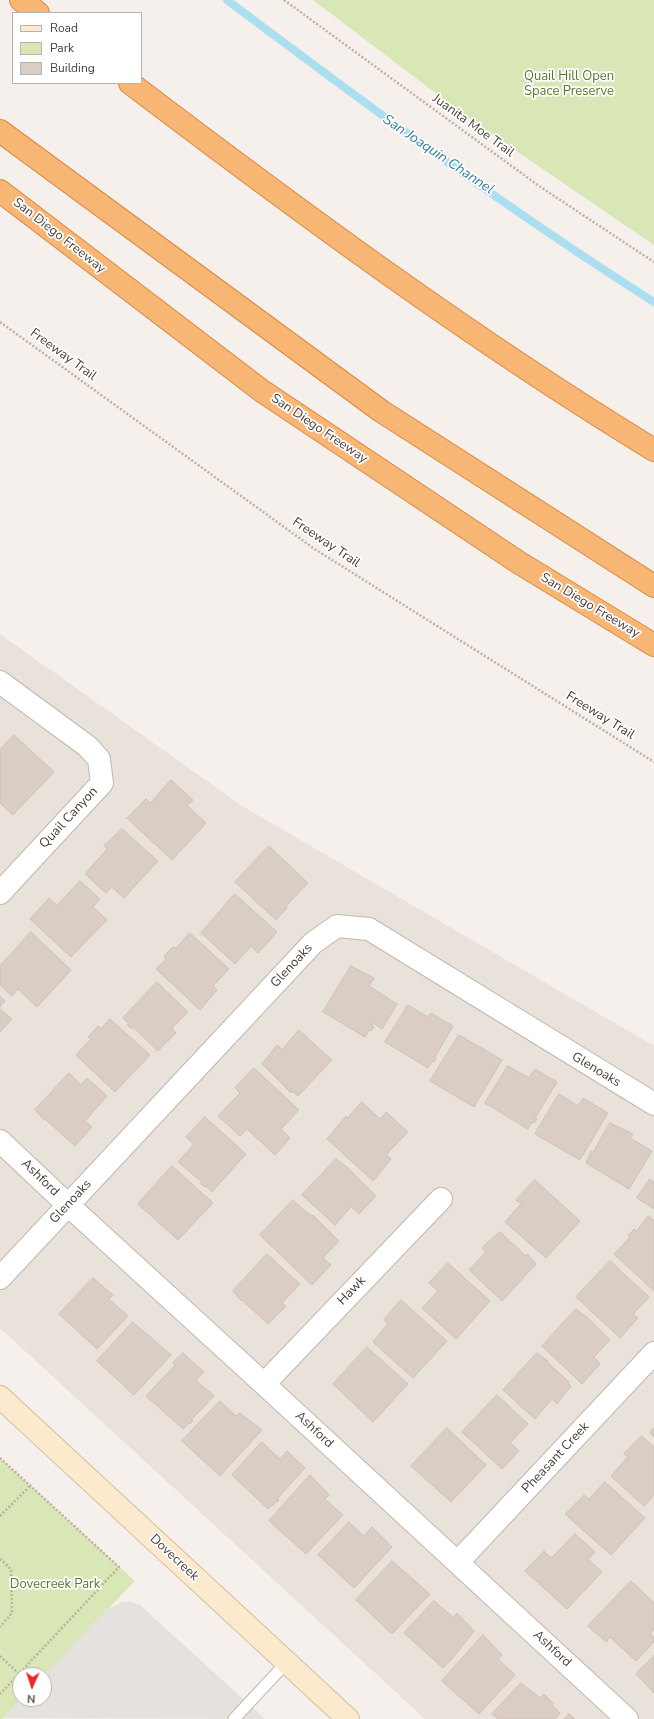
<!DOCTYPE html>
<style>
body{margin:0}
#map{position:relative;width:654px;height:1719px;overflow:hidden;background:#f5f0eb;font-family:"Nunito Sans",sans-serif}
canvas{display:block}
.legend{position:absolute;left:12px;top:12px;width:130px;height:72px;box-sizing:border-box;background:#fff;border:1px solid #b6b3b0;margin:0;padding:5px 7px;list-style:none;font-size:12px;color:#494039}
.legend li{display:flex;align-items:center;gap:8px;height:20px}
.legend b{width:20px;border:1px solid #b6b3b0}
.north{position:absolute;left:12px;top:1667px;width:40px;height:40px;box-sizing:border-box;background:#fff;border:1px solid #b6b3b0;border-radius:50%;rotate:183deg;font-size:11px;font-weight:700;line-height:16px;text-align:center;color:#494039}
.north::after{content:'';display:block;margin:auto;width:14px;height:18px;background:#f02729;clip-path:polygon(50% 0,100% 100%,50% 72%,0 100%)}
</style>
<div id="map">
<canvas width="654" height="1719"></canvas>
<ul class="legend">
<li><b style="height:5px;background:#fceace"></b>Road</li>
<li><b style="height:11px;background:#d9e7b6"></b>Park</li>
<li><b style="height:11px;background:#d9cdc4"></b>Building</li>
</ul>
<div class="north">N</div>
</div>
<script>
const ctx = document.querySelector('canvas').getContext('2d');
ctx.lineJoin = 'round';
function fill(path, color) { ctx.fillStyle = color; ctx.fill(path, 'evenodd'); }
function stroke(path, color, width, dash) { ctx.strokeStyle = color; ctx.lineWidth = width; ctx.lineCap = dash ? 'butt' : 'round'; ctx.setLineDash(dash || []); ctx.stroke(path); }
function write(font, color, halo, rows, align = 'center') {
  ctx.font = font + ' "Nunito Sans",sans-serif'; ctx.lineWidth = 3.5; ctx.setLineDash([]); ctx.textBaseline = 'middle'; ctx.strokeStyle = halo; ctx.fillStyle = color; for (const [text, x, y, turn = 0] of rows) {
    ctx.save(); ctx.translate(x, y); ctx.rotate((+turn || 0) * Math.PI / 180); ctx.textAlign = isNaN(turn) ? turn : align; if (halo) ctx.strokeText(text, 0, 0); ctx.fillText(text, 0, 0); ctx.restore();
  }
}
const residential = new Path2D(`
 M0,634L242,806L654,1046V1719H425L0,1328Z`);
const green = new Path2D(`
 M313,0H654V245L471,120Z
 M0,1458L135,1581L44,1676L20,1675V1699H21L3,1718L4,1719H0Z`);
const parking = new Path2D(`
 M123,1602H131L140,1605L265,1719L3,1718L21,1699H44V1675L107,1609Z`);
const stream = new Path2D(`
 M227,0C367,105 507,209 654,302`);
const building = new Path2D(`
 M14,735L54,772L13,815L0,803V750Z
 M171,780L193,800L187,806L206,823L172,860L127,818L146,799L150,803Z
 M122,829L158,861L124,898L112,887L106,893L85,874L107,849L104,846Z
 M269,846L308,883L286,906L287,908L276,920L235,882Z
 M80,881L100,899L93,907L107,920L71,957L30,919L49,898L57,905Z
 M235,894L277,932L258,953L251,946L235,964L201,933Z
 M31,932L71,970L37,1007L18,989L12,996L0,985V966Z
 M190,933L229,969L213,986L217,990L200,1010L156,969L166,959L164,956L173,947L176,948Z
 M351,966L374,978L369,986L397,1004L382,1029L373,1023L372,1026L374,1027L371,1031L369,1030L365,1037L323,1012Z
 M157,982L188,1012L172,1028L176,1033L158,1051L133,1027L132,1029L127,1025L129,1024L123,1018Z
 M0,996L5,1001L0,1007Z
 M408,1005L428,1017L431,1013L453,1026L435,1057L436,1058L434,1062L432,1061L428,1068L385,1042Z
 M0,1009L12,1019L0,1032Z
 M110,1019L150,1055L115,1092L76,1055L91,1039L88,1037L98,1026L101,1028Z
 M299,1030L332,1060L298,1096L292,1091L291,1093L262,1064L277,1045L282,1049Z
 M459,1035L502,1060L474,1107L430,1081Z
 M508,1066L529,1078L535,1069L557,1082L535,1118L537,1119L534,1123L532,1122L528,1129L485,1103Z
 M254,1068L299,1110L281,1129L290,1138L275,1155L247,1129L240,1136L218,1116L240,1093L235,1088Z
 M69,1073L81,1085L87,1078L107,1096L85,1121L92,1127L75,1146L45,1119L44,1120L35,1110Z
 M559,1094L578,1106L583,1098L608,1113L580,1160L535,1134Z
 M362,1102L380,1119L386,1112L408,1132L386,1155L391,1159L373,1181L327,1139L346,1116L347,1118Z
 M205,1117L246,1154L212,1192L206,1186L205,1187L201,1184L202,1182L178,1162L194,1144L186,1137Z
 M610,1123L633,1134L630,1138L652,1151L629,1189L586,1163L591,1151L593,1152Z
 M336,1159L347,1167L376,1196L359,1214L351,1207L335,1225L302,1195Z
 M172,1166L213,1203L178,1240L138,1204Z
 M650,1179L654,1182V1209L637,1198Z
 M535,1180L580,1221L546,1258L505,1222L521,1204L516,1200Z
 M293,1200L305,1211L312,1216L313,1215L339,1241L323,1258L331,1265L312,1285L260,1235Z
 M649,1216L654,1221V1291L614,1254L630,1237L628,1236L634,1229L636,1231Z
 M500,1232L526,1256L528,1254L536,1264L502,1301L469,1270L486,1252L482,1248Z
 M267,1254L300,1284L282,1303L286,1306L268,1324L242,1300L241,1301L233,1291Z
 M610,1261L649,1297L633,1314L638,1318L620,1338L576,1297Z
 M448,1263L490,1301L456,1339L422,1308L438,1291L429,1283Z
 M93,1278L113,1295L109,1299L128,1316L97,1349L59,1314Z
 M401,1300L447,1341L413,1378L373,1342L388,1324L384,1320Z
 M576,1309L587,1317L610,1340L594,1357L600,1364L582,1384L542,1346Z
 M133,1322L171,1355L134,1395L97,1361Z
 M367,1347L408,1384L373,1422L333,1384Z
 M183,1353L204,1372L196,1380L214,1396L191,1420L193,1421L190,1424L189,1423L183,1429L146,1396L175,1365L173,1363Z
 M537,1353L548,1361L547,1362L569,1382L568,1383L571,1386L557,1404L552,1399L535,1419L503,1390Z
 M497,1395L528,1424L510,1443L519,1451L502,1469L462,1432Z
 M220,1401L236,1416L240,1413L262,1430L220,1476L182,1441Z
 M447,1428L486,1465L451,1502L411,1466Z
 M654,1428V1437L650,1433Z
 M642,1436L654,1447V1495L644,1506L611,1476L628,1457L624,1454Z
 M262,1442L280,1459L287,1451L305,1468L277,1499L279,1500L268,1509L232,1475Z
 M310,1475L329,1495L325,1499L343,1515L306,1554L269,1521Z
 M605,1482L645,1518L611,1555L565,1514L584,1495L589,1499Z
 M349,1522L364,1536L372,1527L392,1547L354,1588L318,1555Z
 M575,1534L595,1552L588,1559L602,1572L567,1609L525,1571L544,1551L551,1558Z
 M392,1561L430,1594L392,1634L356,1600Z
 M631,1581L654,1603V1629L650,1634L654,1637V1642L636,1661L610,1637L606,1642L588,1626Z
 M434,1601L453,1617L457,1613L474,1631L452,1659L443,1668L404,1633Z
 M483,1635L502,1655L498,1659L515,1675L479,1714L442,1681Z
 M654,1656V1693L636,1674Z
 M521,1683L540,1698L544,1694L553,1703L552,1705L560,1713L555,1719H498L492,1714Z
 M569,1714L575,1719H564Z`);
const path = new Path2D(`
 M284,0L539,186L654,262
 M0,322L316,550L654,762
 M0,1458L119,1567L19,1674
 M0,1516L30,1486
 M0,1559L11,1569L12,1613L0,1627
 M0,1656L19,1674L0,1694`);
const lane = new Path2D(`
 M234,1719L287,1662`);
const street = new Path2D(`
 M0,682L87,746L99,759L102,783L0,893
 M0,1141L68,1205L264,1384L627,1719
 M0,1278L313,943L337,926L369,929L654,1104
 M264,1384L441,1199
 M458,1562L654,1353`);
const secondary = new Path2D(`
 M0,1397L348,1719`);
const highway = new Path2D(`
 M21,0L38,13
 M130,83C300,212 472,339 654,450
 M0,131L381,411L654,586
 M0,191L262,391L518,562L654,645`);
const parkNames = [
 ["Quail Hill Open",569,77],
 ["Space Preserve",569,92],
 ["Dovecreek Park",55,1585]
];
const streetNames = [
 ["Juanita Moe Trail",473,126,36],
 ["San Diego Freeway",59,236,38],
 ["Freeway Trail",63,355,36],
 ["San Diego Freeway",319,429,34],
 ["Freeway Trail",326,543,34],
 ["San Diego Freeway",590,606,31],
 ["Freeway Trail",600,716,32],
 ["Quail Canyon",69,818,-47],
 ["Glenoaks",292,966,-47],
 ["Glenoaks",596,1070,31],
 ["Ashford",40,1178,44],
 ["Glenoaks",71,1202,-47],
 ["Hawk",352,1291,-46],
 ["Ashford",314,1430,43],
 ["Pheasant Creek",556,1458,-47],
 ["Dovecreek",174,1558,43],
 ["Ashford",552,1649,43]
];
const waterNames = [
 ["San Joaquin Channel",438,155,34]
];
fill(residential, '#e9e2da');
fill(green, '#d9e7b6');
fill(parking, '#e4e1df');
stroke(stream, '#abdeee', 8);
fill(building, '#d9cdc4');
stroke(building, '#d1c1b5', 1);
stroke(lane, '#c0b7ae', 13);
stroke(street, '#c0b7ae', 24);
stroke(secondary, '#d5bf9f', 24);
stroke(highway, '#d78943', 24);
stroke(path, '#c1b0a0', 2.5, [2, 2]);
stroke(lane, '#fff', 11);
stroke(street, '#fff', 22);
stroke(secondary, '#fceace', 22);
stroke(highway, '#f7b674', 22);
write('13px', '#57792e', '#fff', parkNames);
write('13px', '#494039', '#fff', streetNames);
write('italic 14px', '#307e9a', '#fff', waterNames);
</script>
